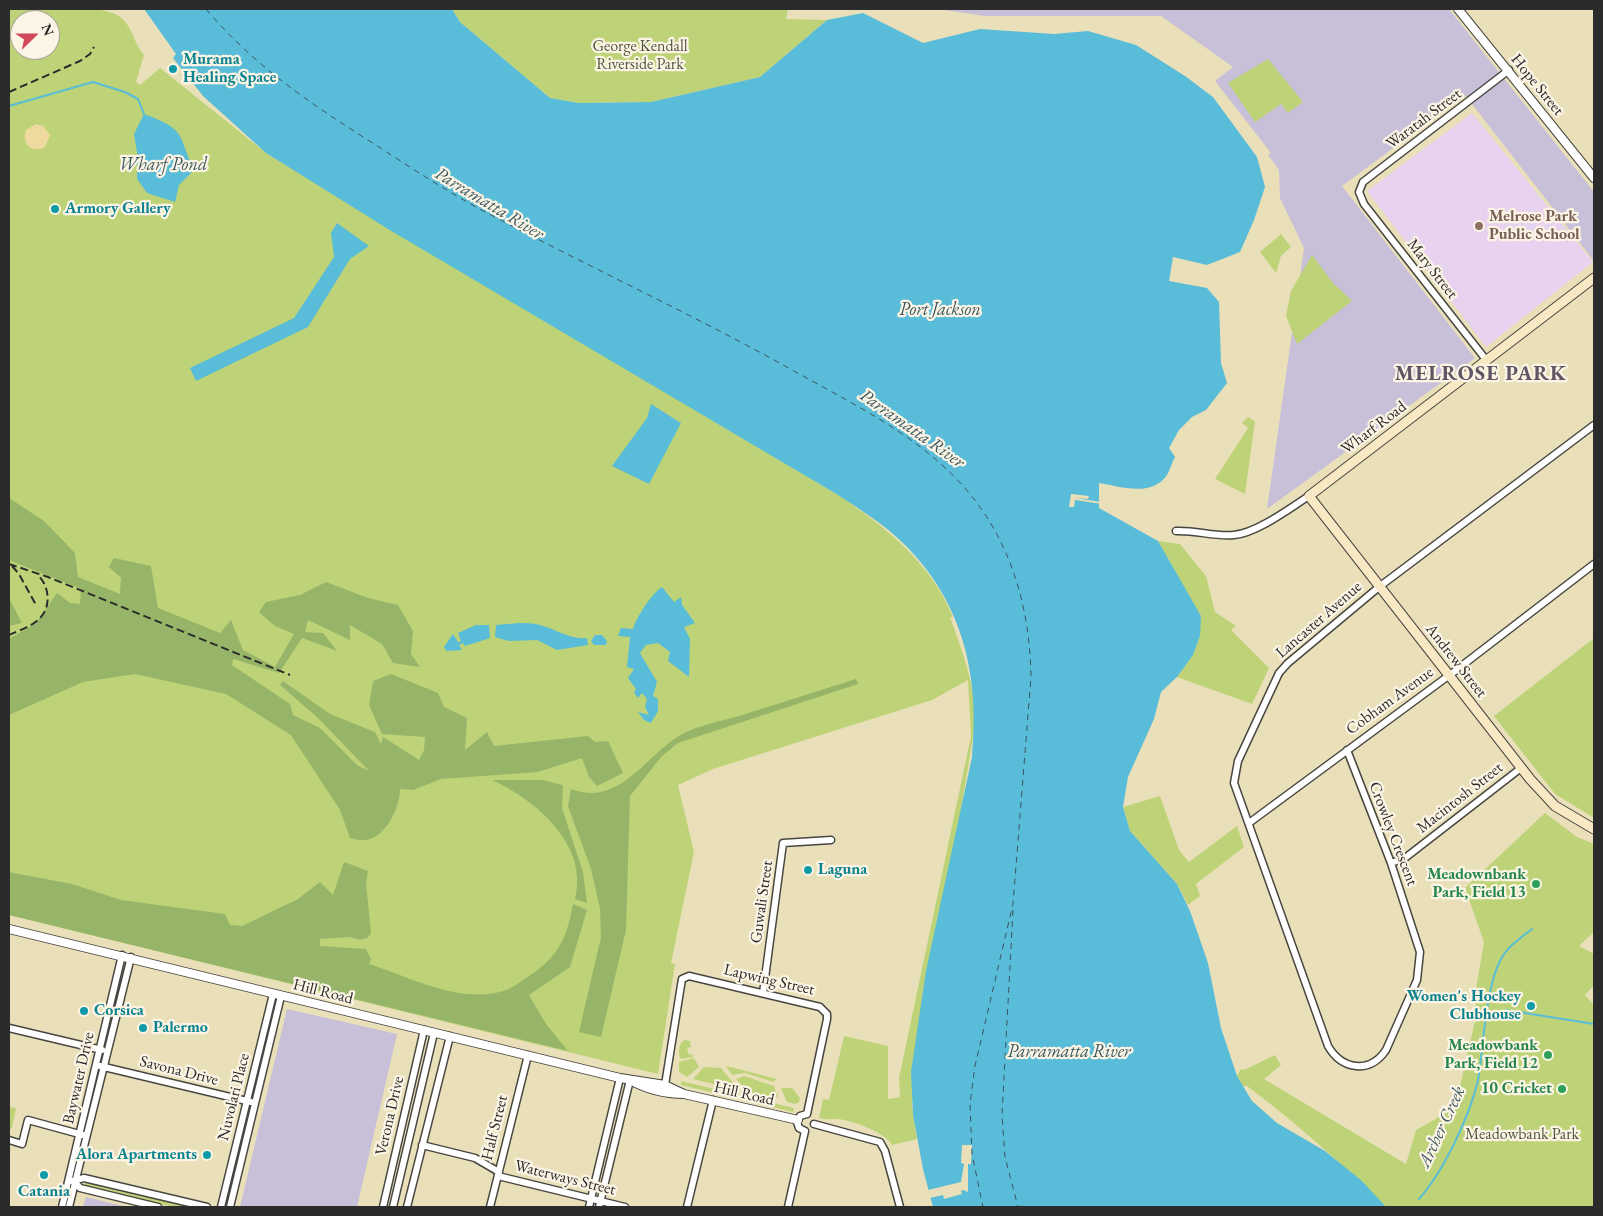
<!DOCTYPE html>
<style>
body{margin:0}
#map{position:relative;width:1603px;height:1216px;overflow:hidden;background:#e9e0ba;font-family:"EB Garamond",serif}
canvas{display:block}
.frame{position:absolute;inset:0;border:10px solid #2b2b2b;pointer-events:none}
.north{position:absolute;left:10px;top:10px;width:50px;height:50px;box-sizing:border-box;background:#fcf5e5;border:1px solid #a8a49b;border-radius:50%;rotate:68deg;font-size:14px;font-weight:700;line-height:20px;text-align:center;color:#2b2b2b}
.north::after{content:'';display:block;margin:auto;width:18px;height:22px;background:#d1495b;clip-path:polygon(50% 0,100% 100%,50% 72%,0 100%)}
</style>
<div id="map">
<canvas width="1603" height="1216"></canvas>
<div class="frame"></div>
<div class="north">N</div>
</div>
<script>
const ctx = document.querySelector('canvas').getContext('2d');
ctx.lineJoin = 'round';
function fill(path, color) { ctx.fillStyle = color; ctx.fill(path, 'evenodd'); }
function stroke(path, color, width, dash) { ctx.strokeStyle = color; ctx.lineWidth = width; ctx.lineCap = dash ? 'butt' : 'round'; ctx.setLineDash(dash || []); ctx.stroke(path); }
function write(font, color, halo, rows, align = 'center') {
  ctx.font = font + ' "EB Garamond",serif'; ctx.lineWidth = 4.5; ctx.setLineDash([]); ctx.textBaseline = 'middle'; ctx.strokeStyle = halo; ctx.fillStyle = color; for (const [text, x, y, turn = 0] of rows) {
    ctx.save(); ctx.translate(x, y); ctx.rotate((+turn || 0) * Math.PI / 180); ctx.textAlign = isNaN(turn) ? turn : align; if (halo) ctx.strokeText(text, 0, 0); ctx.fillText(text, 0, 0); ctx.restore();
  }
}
const built = new Path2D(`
 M1472,113L1593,262L1486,347L1367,191Z`);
const industrial = new Path2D(`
 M938,9H1449L1594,192V261L1465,95L1342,186L1475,358L1267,509L1304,248L1280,198L1279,170L1268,155L1271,153L1215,81L1233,67L1161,16H985Z
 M287,1009L397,1034L357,1207H240Z
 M86,1197L127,1207H83Z`);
const green = new Path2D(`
 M9,9C32,9 105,3 120,17C134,28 133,43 144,55L136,82L140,85L160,68L266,153L838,495C886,527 930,562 953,617H950C962,651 977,689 975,725L912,1105L917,1139L892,1145C885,1132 850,1119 835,1119C829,1119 826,1120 819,1118L823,1099L829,1100L844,1036L888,1046V1099L900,1097L899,1078L971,736L968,680L932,700L713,769L678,785L694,852L671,963L675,964L658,1074L9,915ZM20,20H50V50H20Z
 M452,9H788L786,19L827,20L760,77L651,102L579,103L550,98L460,22Z
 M1268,59L1303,102L1288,113L1281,104L1255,122L1228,83Z
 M1281,234L1291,247L1281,256L1276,273L1260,252Z
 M1312,255L1333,283L1352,301L1297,344L1286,316L1291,291Z
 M1248,417L1255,421L1245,494L1215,479L1248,428L1242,423Z
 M1158,541L1180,544L1206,576L1215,612L1236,626L1231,630L1269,668L1252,704L1177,677L1193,655L1200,636L1176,573Z
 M1594,638V818L1555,794L1494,716Z
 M1160,796L1179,850L1189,862L1237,826L1244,847L1196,884L1200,896L1188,905L1177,884L1130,831L1123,807Z
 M1545,813L1577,837L1594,844V932L1579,946L1594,954V985L1585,995L1594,1005V1207H1385C1342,1163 1296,1123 1247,1086H1243L1237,1076L1241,1069L1244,1070L1275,1055L1281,1065L1264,1079L1406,1164L1416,1130L1455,1108L1475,1021L1476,989L1484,942L1465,888Z
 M685,1040L690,1041L691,1047L687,1048L689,1055L692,1054L693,1057L681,1059C677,1053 679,1042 685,1040Z
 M694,1058L699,1067L687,1077L679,1072V1062Z
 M726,1066L777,1079L773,1082L745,1073L732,1075Z
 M704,1067L721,1068L735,1085L734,1089L693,1079Z
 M744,1076L774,1086L778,1096L774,1099L748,1092L736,1079Z
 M681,1081L794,1108L793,1112L681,1085Z
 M781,1088H792L800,1098L799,1102L795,1104L787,1102Z
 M9,1107L16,1108L12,1128L9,1130Z
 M87,1182L168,1199C177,1207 188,1204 199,1207C158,1207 121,1200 83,1185Z`);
const forest = new Path2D(`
 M9,498L44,521L75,553L78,577L120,594L121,578L109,567L114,558L151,566L158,608L220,633L231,620L243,650L275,667L294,634L275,626L259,612L266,602L300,595L326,582L368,598L398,605L413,631L411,654L420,667L393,663L382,644L350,625V640L308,620L305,632L323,633L337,651L302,638L279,673L233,659L232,665L290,704L293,715L320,728L357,765L369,771L318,718L280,685L283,681L330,714L375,732L381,744L383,737L419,760L424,750L425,737L382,734L369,705L373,681L391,674L438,693L444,707L467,718L465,750L487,732L494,746L588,736L595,742L608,741L623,773L597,786L589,777L582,758L538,772L441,779L413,790L400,789C400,807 387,836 366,840C361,841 355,839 350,838L340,810L291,735L226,694L135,674L83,682L9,715V639L36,623L57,593L70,603L80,604L81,589L9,560Z
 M9,598L22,623L9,626Z
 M856,679L858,684L678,743L662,756L630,796L626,930L601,1037L579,1032L601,937L600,908L591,869L568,806L571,789C621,808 646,753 684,733C700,725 721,721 739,716C778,704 817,691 856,679Z
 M492,780H542L563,785L562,808L583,872L587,903L575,899C589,845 536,800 492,780Z
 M344,862L368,871L366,884L371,933L367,938L360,940L350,937L320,939V946L366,949L371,959L369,964C410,977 465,1007 509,989C517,985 525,978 532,974C560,955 567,936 573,904L587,910L570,967L529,995L546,1024L568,1051L9,915V872L72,884L121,900L225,914L230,925L242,926L298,899L320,882L333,895Z`);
const sand = new Path2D(`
 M36,124L43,126L50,135L45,147C32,154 21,144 26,130Z`);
const water = new Path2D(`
 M144,9H452L460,22L550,98L579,103L651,102L760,77L827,20L863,13L923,43L980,29L1054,34L1088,31L1136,45L1185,76L1213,97L1257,157L1265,187L1254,220L1240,252L1207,265L1173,257L1169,281L1207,288L1219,302L1221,363L1227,383L1206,410L1192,417L1179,430L1169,448L1175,457C1172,462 1170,470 1167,475C1151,498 1119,486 1099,483V508L1158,541L1201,616L1200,636L1193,655L1177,677L1161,692L1154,719L1128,777L1123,807L1130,831L1177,884L1190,911L1208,963L1221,1028L1237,1076L1252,1101L1277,1123L1325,1151L1362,1181L1386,1207H933L923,1169L913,1115L911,1072L926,971L972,757C980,678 964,604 905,545C885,525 861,510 838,495L388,229L266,153L203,96L173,58L176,54Z
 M144,114C187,130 177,133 194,170L179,185L175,202L147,193L137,179V153L134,134Z
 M337,223L369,246L350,259L308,327L196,381L190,368L294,318L334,257L331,233Z
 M651,404L681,423L649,484L612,466L647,418Z
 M662,587L674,602L681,597L682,605L695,623L684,627L690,639L689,677L668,661L670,652L658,643L646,645L640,653L657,682L653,696L658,699V711L651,723L644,720L638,712L649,715L645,707L647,699L642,693L638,698L634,693L636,689L628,678L634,669L627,667L630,637L618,636L621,628L633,629C636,618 652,593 662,587Z
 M519,623C524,623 530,623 536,624C553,627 569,640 587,638L588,645L557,650L537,640L509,641L495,637L496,625Z
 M476,625H489L490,638L465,646L463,643L459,645L462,650L447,651L444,647L453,634L458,642L461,641L458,633Z
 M595,635H602L607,641L606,645H594L591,641Z`);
const pier = new Path2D(`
 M1071,494L1089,496L1088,499L1075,498L1101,502L1102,504L1075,500L1074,507H1069Z
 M962,1145H972L971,1164H968V1192L963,1190L961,1191L962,1194L944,1199L943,1195L930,1198L928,1190L961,1182L964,1164L961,1163Z`);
const stream = new Path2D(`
 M9,106L93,82L125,92L138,99L144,114
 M1506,1010L1594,1024
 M1419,1199C1443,1172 1470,1116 1478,1080C1484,1046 1485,982 1504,954C1511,944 1522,937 1532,929`);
const ferry = new Path2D(`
 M206,9C256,68 314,106 379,147C416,171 454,196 493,216C590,267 689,313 785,366C847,401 916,433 964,487C1011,540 1030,608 1031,677L1013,904L975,1066L970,1104L972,1154L983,1207
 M1013,910L1002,1115L1005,1157L1018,1207`);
const minor = new Path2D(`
 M1487,361L1364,204L1359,192L1363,182L1509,70
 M1176,531C1196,530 1215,537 1234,535C1257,533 1290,508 1309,496
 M1347,750L1391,863L1420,952L1417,980L1386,1050C1370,1074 1342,1070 1328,1046L1234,783L1238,761L1279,673L1288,663L1379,587L1594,425
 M1249,823L1455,671L1594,564
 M1391,863L1405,858L1521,768
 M763,993L783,843L831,840
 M9,1028L102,1050
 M100,1066L251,1102
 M665,1085L682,979L689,976L820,1007L827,1014V1019L807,1114
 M814,1124L880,1142L885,1151L900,1207
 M805,1131L799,1128L797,1122L800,1116L807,1114
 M9,1140L22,1144L28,1120L83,1135
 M422,1145L475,1158L499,1172
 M498,1176L625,1207
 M72,1181L84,1178L207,1207
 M75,1182L80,1188L158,1207
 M62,1207L122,955
 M69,1207L131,957
 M221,1207L273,994
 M230,1207L281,996
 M383,1207L424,1030
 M393,1207L434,1033
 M407,1207L450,1036
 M490,1207L528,1055
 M589,1207L620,1078
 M599,1207L630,1080
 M687,1207L713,1100
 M788,1207L805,1131`);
const tertiary = new Path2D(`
 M1458,9L1594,178
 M9,929L620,1078L665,1085L684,1094
 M630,1080C646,1089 665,1094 684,1094L798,1120`);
const secondary = new Path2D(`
 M1594,278L1309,496L1530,779L1555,806L1594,829`);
const rail = new Path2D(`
 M9,92L80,61L90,54L94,47
 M9,564L48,577L290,675
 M12,566L19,574L36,605
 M9,635C18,631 30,627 38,620C52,608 50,586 37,574`);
const markers = [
 [173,69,5,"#0f9aa8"],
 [55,209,5,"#0f9aa8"],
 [1479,226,5,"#8d6e63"],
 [808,870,5,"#0f9aa8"],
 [1536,884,5,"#2e9e5b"],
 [1531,1006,5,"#0f9aa8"],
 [84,1011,5,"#0f9aa8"],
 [143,1028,5,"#0f9aa8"],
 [1548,1055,5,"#2e9e5b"],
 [1562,1089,5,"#2e9e5b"],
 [207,1155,5,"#0f9aa8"],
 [44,1175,5,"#0f9aa8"]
];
const parkNames = [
 ["George Kendall",640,47],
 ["Riverside Park",640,65],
 ["Meadowbank Park",1522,1135]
];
const cultureNames = [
 ["Murama",183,60],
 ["Healing Space",183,78],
 ["Armory Gallery",65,209],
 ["Laguna",818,870],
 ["Women's Hockey",1521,997,"right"],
 ["Clubhouse",1521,1015,"right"],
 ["Corsica",94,1011],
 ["Palermo",153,1028],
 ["Alora Apartments",197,1155,"right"],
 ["Catania",44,1192,"center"]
];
const streetNames = [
 ["Hope Street",1537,85,51],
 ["Waratah Street",1424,119,-37],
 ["Mary Street",1432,269,52],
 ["Wharf Road",1374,428,-37],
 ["Lancaster Avenue",1319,620,-41],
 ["Andrew Street",1456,661,52],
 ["Cobham Avenue",1390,701,-36],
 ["Macintosh Street",1460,798,-38],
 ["Crowley Crescent",1393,834,69],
 ["Guwali Street",762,902,-82],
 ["Lapwing Street",769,980,13],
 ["Hill Road",323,992,14],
 ["Savona Drive",179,1071,14],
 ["Baywater Drive",79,1078,-77],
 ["Hill Road",744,1094,13],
 ["Nuvolari Place",234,1097,-76],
 ["Verona Drive",390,1116,-77],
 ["Half Street",495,1128,-76],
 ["Waterways Street",565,1178,14]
];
const educationNames = [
 ["Melrose Park",1489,217],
 ["Public School",1489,235]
];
const leisureNames = [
 ["Meadownbank",1526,875],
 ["Park, Field 13",1526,893],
 ["Meadowbank",1538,1046],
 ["Park, Field 12",1538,1064],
 ["10 Cricket",1552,1089]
];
const waterNames = [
 ["Wharf Pond",163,165],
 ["Parramatta River",489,204,31],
 ["Port Jackson",940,310],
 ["Parramatta River",912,429,35],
 ["Parramatta River",1069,1052],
 ["Archer Creek",1442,1127,-65]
];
const districtNames = [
 ["MELROSE PARK",1481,374]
];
fill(built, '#e7d2ef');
fill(industrial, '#c8bfd8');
fill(green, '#bed377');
fill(forest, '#96b568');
fill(sand, '#eeda9e');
fill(water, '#59bcd8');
fill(pier, '#e9e0ba');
stroke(stream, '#59bcd8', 2);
stroke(ferry, '#39565f', 1, [6, 5]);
stroke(minor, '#484640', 9);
stroke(tertiary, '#484640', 10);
stroke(secondary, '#484640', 11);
stroke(minor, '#fff', 6);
stroke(tertiary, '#fff', 8);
stroke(secondary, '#f8e8c3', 9);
stroke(rail, '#2b2b2b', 2, [8, 4]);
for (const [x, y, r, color] of markers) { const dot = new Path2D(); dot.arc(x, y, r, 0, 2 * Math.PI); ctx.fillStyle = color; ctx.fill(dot); stroke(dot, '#fcf5e5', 2); }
write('16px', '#50553e', '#fcf5e5', parkNames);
write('bold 16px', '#0d838f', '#fcf5e5', cultureNames, 'left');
write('16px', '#2b2b2b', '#fcf5e5', streetNames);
write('bold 16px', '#785e54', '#fcf5e5', educationNames, 'left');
write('bold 16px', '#27864d', '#fcf5e5', leisureNames, 'right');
write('italic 18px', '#39565f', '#fcf5e5', waterNames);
ctx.letterSpacing = '1px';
write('bold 21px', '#605563', '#fcf5e5', districtNames);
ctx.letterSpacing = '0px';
</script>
